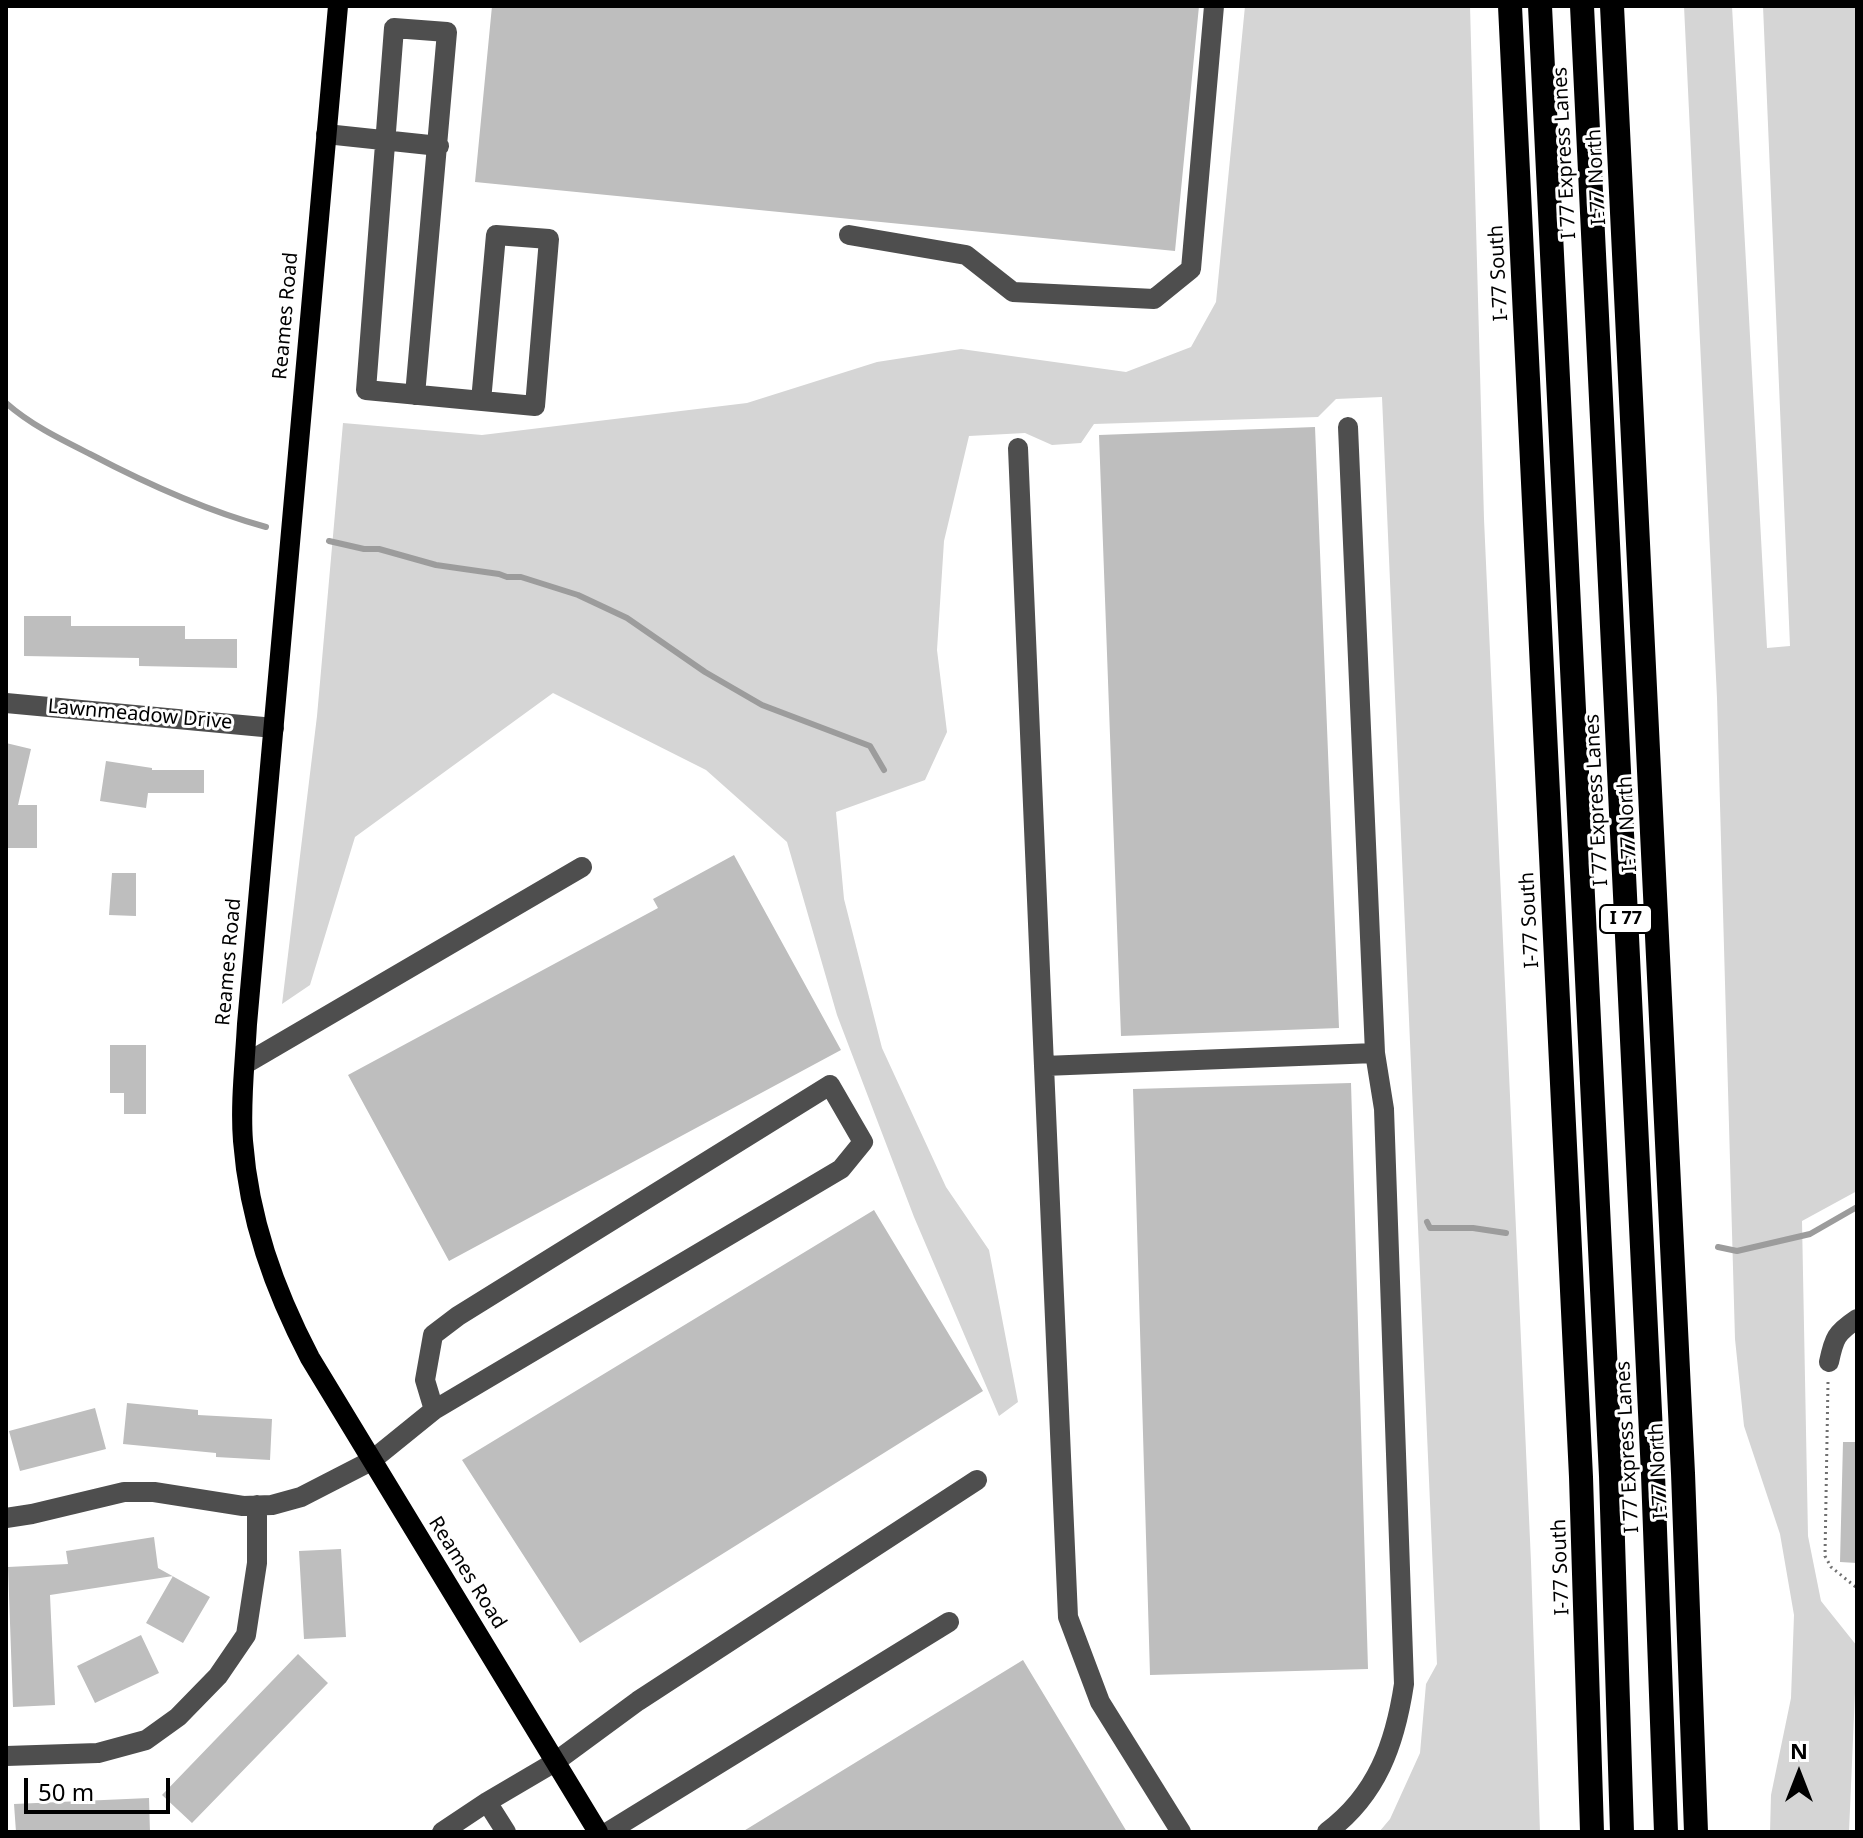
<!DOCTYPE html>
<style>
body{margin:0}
#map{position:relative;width:1863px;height:1838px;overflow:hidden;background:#fff;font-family:"Noto Sans",sans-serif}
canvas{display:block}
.frame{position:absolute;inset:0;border:8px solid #000;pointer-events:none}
.north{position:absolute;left:1759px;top:1734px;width:80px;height:80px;-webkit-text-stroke:6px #fff;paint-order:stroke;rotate:0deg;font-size:22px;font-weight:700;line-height:32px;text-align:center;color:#000}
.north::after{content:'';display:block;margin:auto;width:28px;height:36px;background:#000;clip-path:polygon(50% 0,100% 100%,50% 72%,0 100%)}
.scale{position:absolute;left:24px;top:1778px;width:146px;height:36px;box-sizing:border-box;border:4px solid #000;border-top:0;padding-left:10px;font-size:24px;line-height:28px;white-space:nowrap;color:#000;-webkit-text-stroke:6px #fff;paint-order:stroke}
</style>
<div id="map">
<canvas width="1863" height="1838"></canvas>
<div class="frame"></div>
<div class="north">N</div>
<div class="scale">50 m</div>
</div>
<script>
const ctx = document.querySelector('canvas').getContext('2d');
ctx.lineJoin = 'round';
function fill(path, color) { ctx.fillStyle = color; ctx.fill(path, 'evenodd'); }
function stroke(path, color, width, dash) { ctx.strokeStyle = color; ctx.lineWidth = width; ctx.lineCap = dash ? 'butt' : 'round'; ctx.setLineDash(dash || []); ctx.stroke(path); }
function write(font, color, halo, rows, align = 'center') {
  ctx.font = font + ' "Noto Sans",sans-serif'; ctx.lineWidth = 6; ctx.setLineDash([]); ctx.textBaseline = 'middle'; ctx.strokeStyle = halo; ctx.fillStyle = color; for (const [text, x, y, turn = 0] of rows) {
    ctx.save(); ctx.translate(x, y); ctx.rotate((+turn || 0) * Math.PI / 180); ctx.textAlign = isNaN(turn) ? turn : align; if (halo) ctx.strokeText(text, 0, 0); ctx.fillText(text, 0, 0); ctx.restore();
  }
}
const green = new Path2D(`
 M1245,6H1470L1484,519L1531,1562L1540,1832H1379L1390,1819L1420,1753L1426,1684L1437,1664L1382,397L1336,399L1318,417L1094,424L1081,443L1052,445L1025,433L969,436L944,541L937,650L947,732L925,780L836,812L844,899L882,1048L946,1187L989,1250L1018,1402L999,1416L914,1217L837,1015L787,842L706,770L553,693L355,837L310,985L282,1004L317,716L343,423L482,435L747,403L877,362L961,349L1126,372L1191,347L1216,302Z
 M1684,6H1732L1767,648L1790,646L1763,6H1857V1191L1802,1221L1808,1536L1821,1601L1857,1646L1849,1832H1770L1771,1795L1791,1698L1794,1615L1780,1534L1744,1426L1735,1339L1717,698Z`);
const stream = new Path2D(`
 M6,403C31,425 60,439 90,454C147,484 204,510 266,527
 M329,541L364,549H379L436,565L499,574L507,577H521L578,595L627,618L705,672L762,705L870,746L884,770
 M1427,1222L1430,1228H1473L1506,1233
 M1718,1247L1737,1251L1810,1234L1857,1207`);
const building = new Path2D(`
 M492,6H1199L1175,251L475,182Z
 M1315,427L1339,1028L1121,1036L1099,435Z
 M24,616H71V626H185V639H237V668L139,666V658L24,656Z
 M6,743L31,749L18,805H37V848H8Z
 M106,761L152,768V770H204V793H148L146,808L100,801Z
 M734,855L841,1050L449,1261L348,1075L658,908L653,899Z
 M112,873H136V916L109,915Z
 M110,1045H146V1114H124V1093H110Z
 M1351,1083L1368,1669L1150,1675L1133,1089Z
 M874,1210L983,1391L580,1643L462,1460Z
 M127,1403L198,1410V1415L272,1419L270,1460L216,1457V1453L123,1444Z
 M95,1408L106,1449L20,1471L9,1431Z
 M1843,1442H1857V1563L1840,1562Z
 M154,1537L158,1568L210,1597L183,1643L146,1623L173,1576L50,1595L55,1705L13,1707L8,1567L68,1564L66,1551Z
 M341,1549L346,1637L304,1639L299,1551Z
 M141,1635L159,1673L95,1703L77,1666Z
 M298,1654L328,1683L192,1823L162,1795Z
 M1023,1660L1127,1832H742Z
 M149,1798L150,1832H16L14,1804Z`);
const path = new Path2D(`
 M1828,1382L1825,1556L1831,1567L1857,1588`);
const minor = new Path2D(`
 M326,134L439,146
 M849,235L966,255L1013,292L1154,299L1191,269L1214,6
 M415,395L447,32L394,28L366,390L535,406L549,239L496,235L481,401
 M1018,448L1044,1066L1375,1053
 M6,703L274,728
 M245,1064L582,867
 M1044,1066L1068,1617L1100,1702L1181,1832
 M1829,1362C1834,1338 1836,1333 1857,1319
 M6,1518L32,1514L124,1492H154L243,1506L272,1505L301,1497L371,1461L434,1410L841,1169L863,1142L830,1085L458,1316L433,1335L425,1380L434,1410
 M6,1756L98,1753L146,1740L178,1717L218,1676L246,1635L257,1563V1505
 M442,1832L487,1802
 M506,1832L487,1802L555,1762L638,1701L977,1480
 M608,1832L949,1622
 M1327,1832C1377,1795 1395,1744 1404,1684L1384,1109L1375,1053L1348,427`);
const major = new Path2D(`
 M338,6L247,1024C245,1063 240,1103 243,1141C249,1219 274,1289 310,1358L598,1832`);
const highway = new Path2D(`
 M1510,6L1581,1477L1592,1832
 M1540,6L1611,1476L1622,1832
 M1582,6L1653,1474L1666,1832
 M1612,6L1683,1473L1696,1832`);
const shields = [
 [1626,919,52]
];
const shieldNames = [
 ["I 77",1626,919]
];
const streetNames = [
 ["I 77 Express Lanes",1565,153,-93],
 ["I-77 North",1597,177,-93],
 ["I-77 South",1499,273,-93],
 ["Reames Road",286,316,-85],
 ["Lawnmeadow Drive",140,715,5],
 ["I 77 Express Lanes",1597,800,-93],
 ["I-77 North",1628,824,-93],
 ["I-77 South",1530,920,-93],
 ["Reames Road",229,962,-85],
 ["I 77 Express Lanes",1628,1447,-93],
 ["I-77 North",1659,1471,-93],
 ["I-77 South",1561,1567,-92],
 ["Reames Road",467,1573,58]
];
fill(green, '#d5d5d5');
stroke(stream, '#9c9c9c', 6);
fill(building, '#bebebe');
stroke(path, '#707070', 3, [2, 4]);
stroke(minor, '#4e4e4e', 20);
stroke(major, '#000', 20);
stroke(highway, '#000', 24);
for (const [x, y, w] of shields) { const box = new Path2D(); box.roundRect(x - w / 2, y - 14, w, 28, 6); ctx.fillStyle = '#fff'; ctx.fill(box); stroke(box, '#000', 2); }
write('bold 18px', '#000', null, shieldNames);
write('20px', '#000', '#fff', streetNames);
</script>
